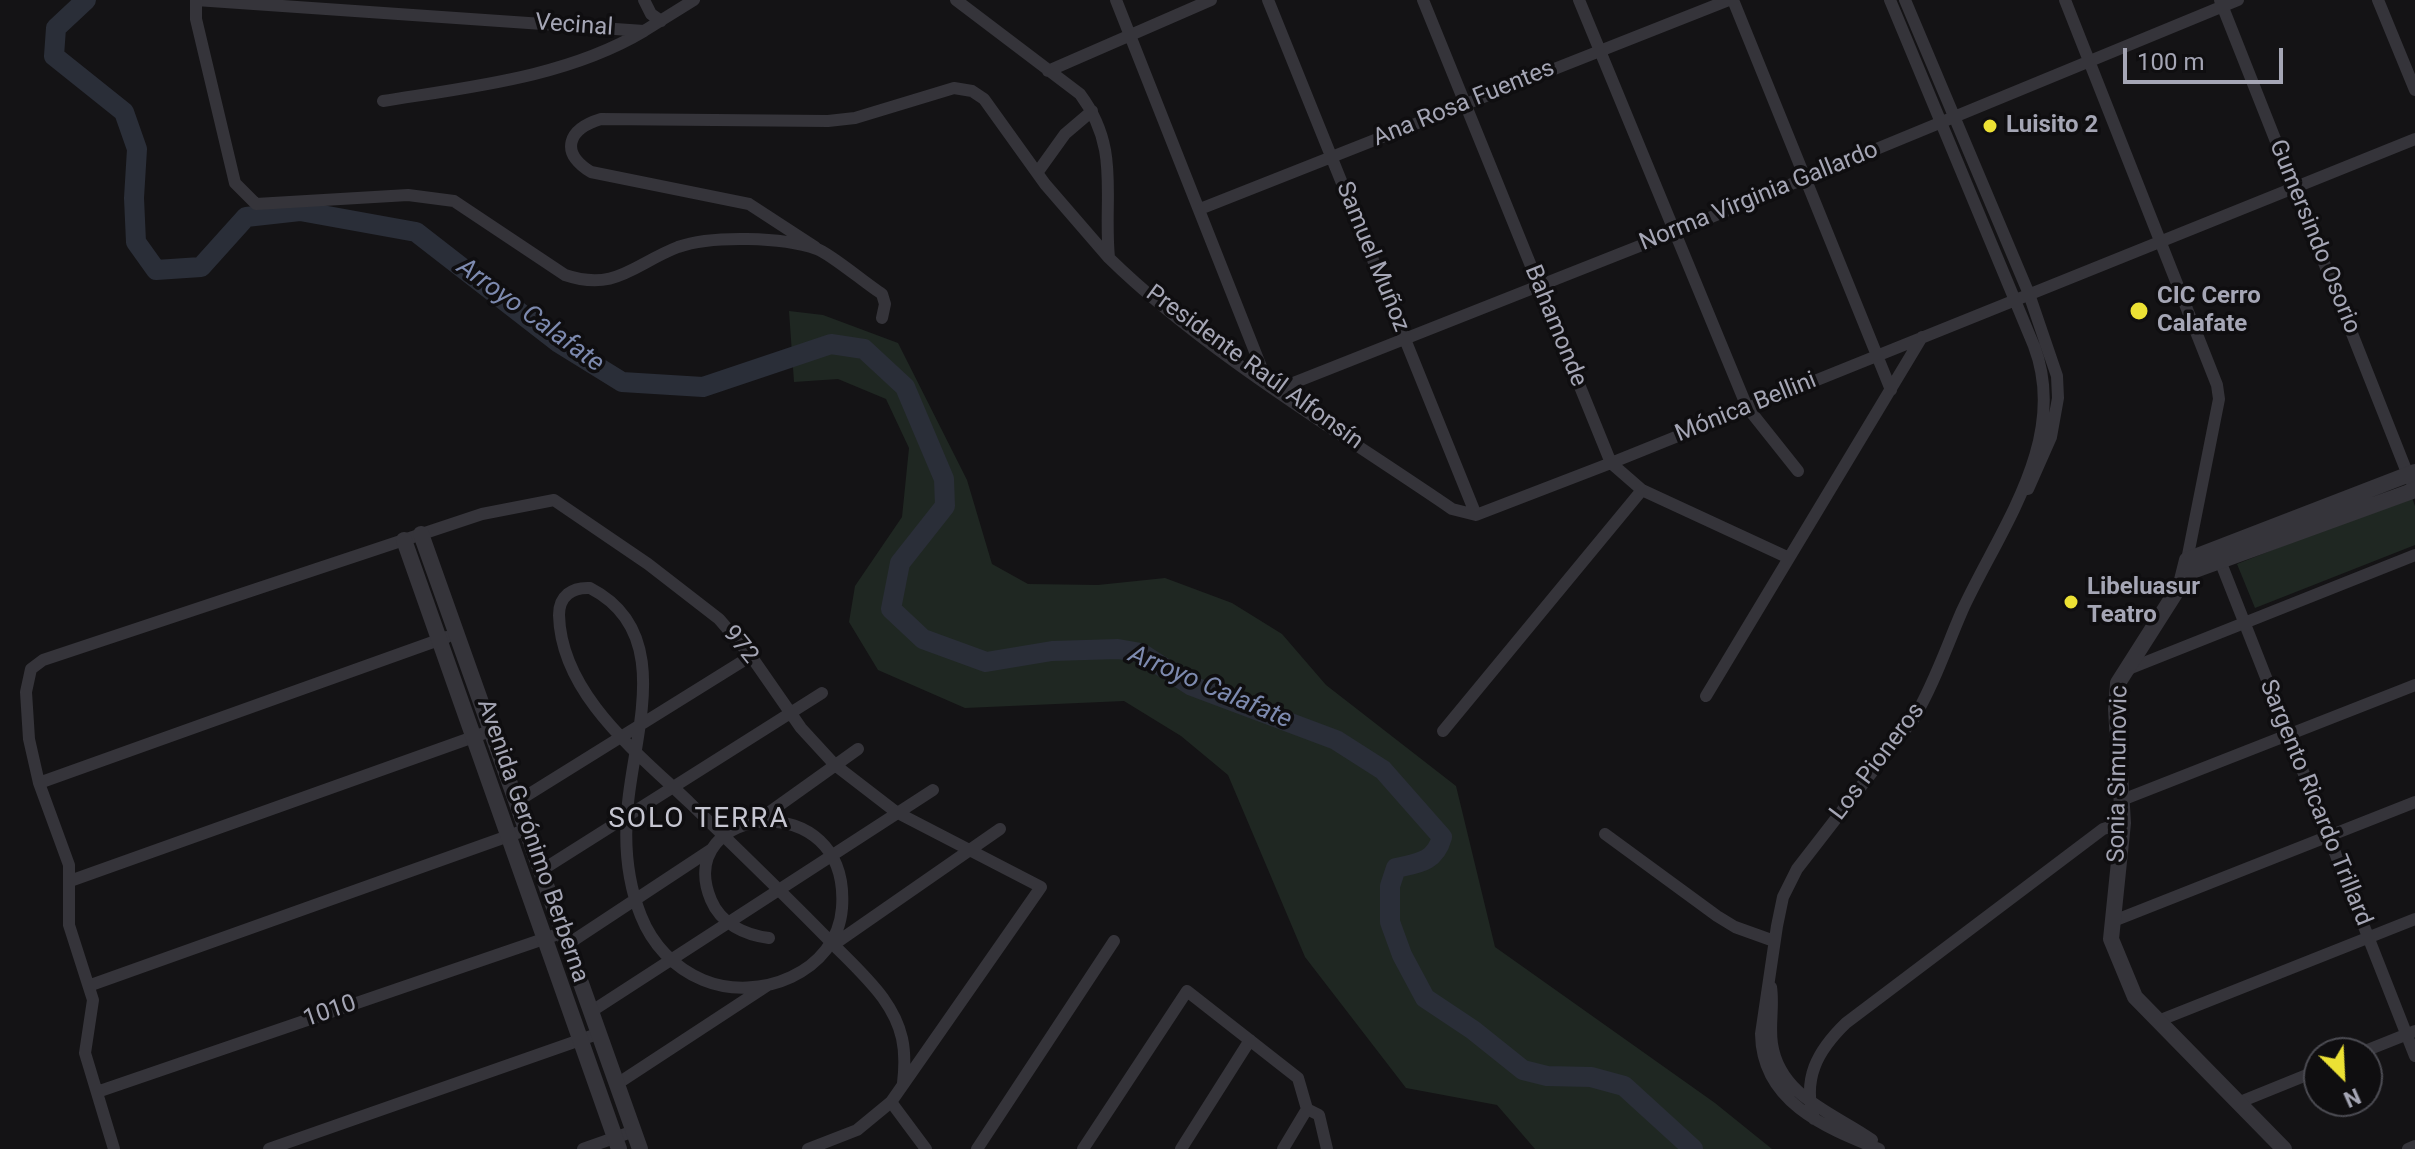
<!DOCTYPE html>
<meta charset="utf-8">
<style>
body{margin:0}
#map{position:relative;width:2415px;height:1149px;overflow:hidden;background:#141315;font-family:Roboto,sans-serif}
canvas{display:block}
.north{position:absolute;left:2303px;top:1037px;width:80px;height:80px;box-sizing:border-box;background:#0f0e10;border:2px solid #4b4b52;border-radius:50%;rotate:156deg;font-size:22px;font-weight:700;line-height:32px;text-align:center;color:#a5a6b5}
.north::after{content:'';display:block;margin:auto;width:28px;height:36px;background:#ece134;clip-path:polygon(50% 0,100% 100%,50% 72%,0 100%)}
.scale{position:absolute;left:2123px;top:48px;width:160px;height:36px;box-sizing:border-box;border:4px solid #a5a6b5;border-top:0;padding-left:10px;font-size:24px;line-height:28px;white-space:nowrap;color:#a5a6b5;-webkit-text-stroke:6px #0f0e10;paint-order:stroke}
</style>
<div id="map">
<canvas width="2415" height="1149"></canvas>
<div class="north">N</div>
<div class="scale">100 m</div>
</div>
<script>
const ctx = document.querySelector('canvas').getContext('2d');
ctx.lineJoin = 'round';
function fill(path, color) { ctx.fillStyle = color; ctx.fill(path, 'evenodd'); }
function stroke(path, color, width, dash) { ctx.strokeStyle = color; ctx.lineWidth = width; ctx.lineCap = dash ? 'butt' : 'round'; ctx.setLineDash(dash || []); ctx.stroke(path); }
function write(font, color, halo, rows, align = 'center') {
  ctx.font = font + ' Roboto,sans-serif'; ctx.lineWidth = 7; ctx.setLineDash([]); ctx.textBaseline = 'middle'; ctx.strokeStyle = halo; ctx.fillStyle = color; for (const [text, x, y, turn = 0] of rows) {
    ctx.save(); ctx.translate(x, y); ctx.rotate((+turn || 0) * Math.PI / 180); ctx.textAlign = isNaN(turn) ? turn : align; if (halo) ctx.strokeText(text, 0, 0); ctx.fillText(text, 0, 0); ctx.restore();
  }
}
const green = new Path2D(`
 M789,311L823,315L898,343L967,480L992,564L1028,584L1098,585L1165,578L1232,603L1282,634L1326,685L1456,786L1495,947L1715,1103L1772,1149H1535L1497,1105L1406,1088L1305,957L1228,775L1181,736L1124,701L965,708L878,670L849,622L855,586L902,517L909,448L886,399L838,379L794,382Z
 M2411,495L2415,506V545L2255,608L2237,564Z`);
const river = new Path2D(`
 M86,0L56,28L54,56L124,112L137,149L134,198L136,242L156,270L201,267L246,217L300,211L416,232L559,343L622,382L703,387L831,344L864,349L905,387L944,479L945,506L900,563L891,609L923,639L986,662L1052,651L1118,649L1141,653L1192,686L1336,740L1383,770L1442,837C1435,862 1419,863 1396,868L1390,886V922L1402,955L1425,998L1473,1030L1523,1070L1547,1076L1591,1077L1624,1086L1693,1149`);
const minor = new Path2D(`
 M196,0V19L235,183L256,204L408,195L454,201L565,275C616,292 634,264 678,247C712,235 783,237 817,249C831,254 866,284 882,294L885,304L882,318
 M196,0L644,31L694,0
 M644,0L651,14L661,21
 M956,0L1080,94C1121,149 1103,195 1109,258C1205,352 1341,433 1452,509L1476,515L1611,463L2415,139
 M1116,0L1267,382
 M1268,0L1476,515
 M1423,0L1611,463L1642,490L1789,558
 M1579,0L1747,407L1798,471
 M1733,0L1891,390
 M1905,0L2029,294L2057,376L2058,398L2051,437L2028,489
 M2065,0L2217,385L2219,399L2187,560
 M2220,0L2410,480
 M2378,0L2415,90
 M1048,71L1211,0
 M383,101C470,87 567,77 644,31
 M1037,173L1065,134L1092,111
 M1200,209L1729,0
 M815,247L749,204L591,172C559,152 568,129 601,119L828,121L855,118L954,88L972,91L984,99L1045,184L1109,258
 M1278,389L1675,232L2238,0
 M2217,553L2415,1056
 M2126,670L2415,555
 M1706,696L1922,337
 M1443,731L1642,490
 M39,783L447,637
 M2122,800L2415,685
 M518,801L751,656
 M760,819L858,749
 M1605,834L1717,916L1735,927L1774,941
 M542,870L822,693
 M70,881L493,730
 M2111,922L2415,802
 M769,938C745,935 721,924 711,900C671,805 851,783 842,908C837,973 758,1003 703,980C674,968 652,944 641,916C627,881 624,840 628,803C635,730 674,631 590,588C572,587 559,596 559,615C561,695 639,754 691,804C736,848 781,891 825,936C844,956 866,975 883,998C903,1026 907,1049 903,1083
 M568,944L712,849
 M833,945L1000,829
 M91,985L528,829
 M1771,987C1774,1006 1769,1025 1772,1044C1780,1097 1834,1113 1872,1140
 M592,1011L933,790
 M2158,1021L2415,919
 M2360,1053L2415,1031
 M617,1084L768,985
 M97,1092L564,932
 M891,1102L926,1149
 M2240,1102L2319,1070
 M1307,1109L1319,1115L1327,1149
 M1814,1119C1802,1079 1817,1051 1846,1023L2103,829L2123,823
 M114,1149L85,1053L93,1000L69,925V865L39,783L29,739L26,692L31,669L43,660L482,514L554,500L648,564L719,619L751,656L801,728L835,765L896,812L1041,887L891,1102L857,1130L808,1149
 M269,1149L600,1033
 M583,1149L634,1131
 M977,1149L1114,941
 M1083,1149L1187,991L1298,1078L1307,1109
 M1181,1149L1250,1040
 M1283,1149L1307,1109
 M1879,1149C1823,1127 1762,1101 1761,1034L1777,926L1783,897L1797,869L1914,718C1934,684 1946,648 1962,611C1999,530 2070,440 2034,346L1890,0
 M2408,1149L2415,1146`);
const tertiary = new Path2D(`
 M421,534L640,1149
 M404,540L619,1149
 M2184,574L2415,490
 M2284,1149L2135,997L2111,939L2123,823L2116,709L2118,683L2181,584L2187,560L2415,472`);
const markers = [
 [1990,126,8,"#ece134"],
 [2139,311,10,"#ece134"],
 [2071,602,8,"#ece134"]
];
const streetNames = [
 ["Vecinal",574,26,4],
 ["Ana Rosa Fuentes",1464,104,-22],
 ["Norma Virginia Gallardo",1759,197,-22],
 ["Gumersindo Osorio",2314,237,68],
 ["Samuel Muñoz",1372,257,68],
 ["Bahamonde",1555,326,68],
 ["Presidente Raúl Alfonsín",1254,368,36],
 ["Mónica Bellini",1746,408,-22],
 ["972",740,645,51],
 ["Los Pioneros",1878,762,-53],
 ["Sonia Simunovic",2119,774,-89],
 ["Sargento Ricardo Trillard",2315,803,68],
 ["Avenida Gerónimo Berberna",532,841,71],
 ["1010",330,1012,-19]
];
const poiNames = [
 ["Luisito 2",2006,126],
 ["CIC Cerro",2157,297],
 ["Calafate",2157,325],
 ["Libeluasur",2087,588],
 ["Teatro",2087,616]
];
const waterNames = [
 ["Arroyo Calafate",530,316,36],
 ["Arroyo Calafate",1210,688,23]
];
const quarterNames = [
 ["SOLO TERRA",699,820]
];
fill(green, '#1f2722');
stroke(river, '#2a2e38', 20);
stroke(minor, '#35343a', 12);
stroke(tertiary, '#35343a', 16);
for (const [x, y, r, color] of markers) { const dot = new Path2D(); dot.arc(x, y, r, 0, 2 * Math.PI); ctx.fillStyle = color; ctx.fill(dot); stroke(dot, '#0f0e10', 3); }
write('24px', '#a5a6b5', '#0f0e10', streetNames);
write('bold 24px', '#a5a6b5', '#0f0e10', poiNames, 'left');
write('italic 26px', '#7d8aaf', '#0f0e10', waterNames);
ctx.letterSpacing = '2px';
write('28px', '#c6c6d1', '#0f0e10', quarterNames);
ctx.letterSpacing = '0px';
</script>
